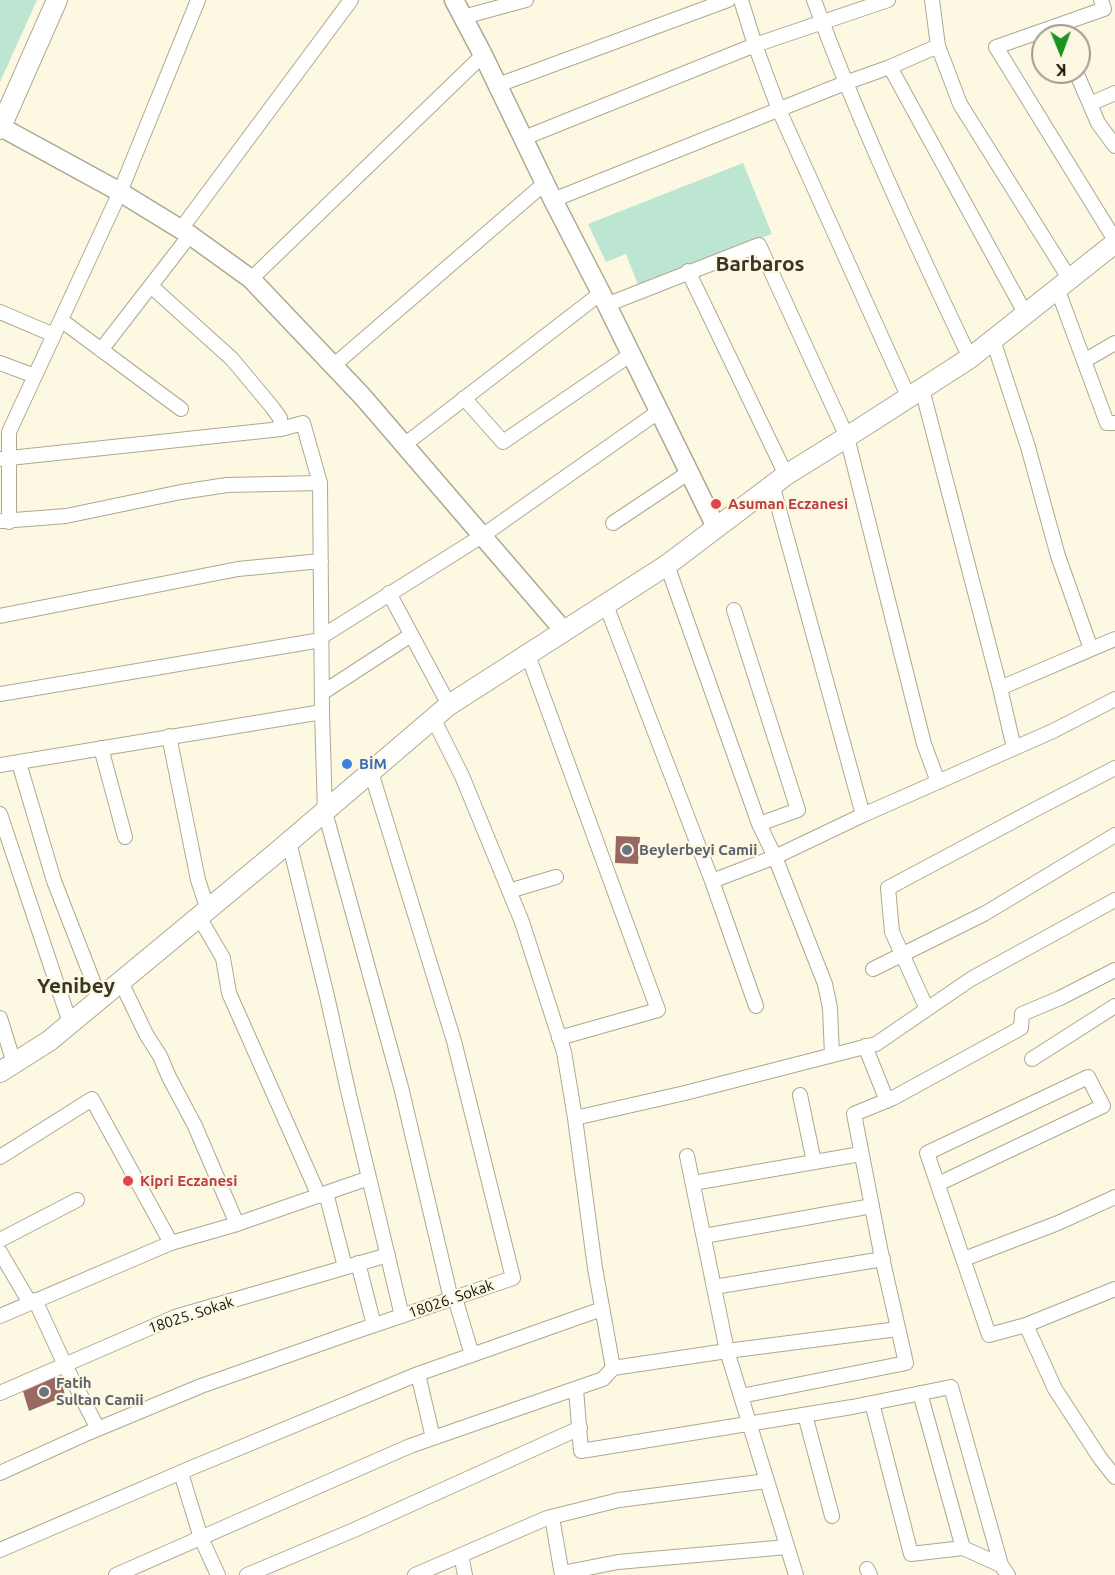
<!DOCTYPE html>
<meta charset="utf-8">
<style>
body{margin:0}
#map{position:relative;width:1115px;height:1575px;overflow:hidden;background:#fdf8e2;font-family:Ubuntu,sans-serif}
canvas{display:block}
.north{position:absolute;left:1031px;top:24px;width:60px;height:60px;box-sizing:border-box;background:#fdf8e2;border:2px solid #9f9b8b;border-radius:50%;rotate:179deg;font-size:16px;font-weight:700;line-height:24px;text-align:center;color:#121009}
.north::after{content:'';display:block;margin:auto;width:21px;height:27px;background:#1c9220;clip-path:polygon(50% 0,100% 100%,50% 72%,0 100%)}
</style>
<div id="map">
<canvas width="1115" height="1575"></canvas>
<div class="north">K</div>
</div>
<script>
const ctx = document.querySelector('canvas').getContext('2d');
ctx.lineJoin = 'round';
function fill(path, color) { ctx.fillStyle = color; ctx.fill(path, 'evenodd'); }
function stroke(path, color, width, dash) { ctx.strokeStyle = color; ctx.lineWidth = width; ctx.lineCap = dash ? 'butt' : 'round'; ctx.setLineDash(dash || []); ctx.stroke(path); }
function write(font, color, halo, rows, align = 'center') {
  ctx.font = font + ' Ubuntu,sans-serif'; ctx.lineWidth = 4.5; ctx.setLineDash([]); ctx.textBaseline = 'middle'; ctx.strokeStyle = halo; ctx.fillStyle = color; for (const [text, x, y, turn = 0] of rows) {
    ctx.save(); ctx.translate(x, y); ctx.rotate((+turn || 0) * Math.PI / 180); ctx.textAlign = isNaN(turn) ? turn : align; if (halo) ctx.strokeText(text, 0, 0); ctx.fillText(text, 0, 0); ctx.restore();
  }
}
const green = new Path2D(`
 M0,0H37L0,82Z
 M743,163L772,234L638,285L626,254L606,262L588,224Z`);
const building = new Path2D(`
 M616,836L640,837L638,864L615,863Z
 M60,1374L65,1396L29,1411L22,1388Z`);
const minor = new Path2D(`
 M741,0L755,45L779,110L909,398
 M814,0C859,123 914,240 970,358
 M932,0L938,46L960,104L1069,278
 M463,17L526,0
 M1056,26L996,47L1115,240
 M1061,36L1056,26L1104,9L1101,0
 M890,67L1025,313
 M1076,72L1098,123L1115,146
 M498,85L728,0
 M1090,104L1115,93
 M524,138L755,45L888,0
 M553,200L845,83L890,67L938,46
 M181,229L351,0
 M688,271L786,475
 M251,279L483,55
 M151,286L232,359L272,407L280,418L281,429
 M1057,288L1107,423H1115
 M606,305L759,245L847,437L924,744L938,782
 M0,312L54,335
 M61,320L181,409
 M993,340L1028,447L1058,556L1091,649
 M101,350L190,235
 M1084,361L1115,343
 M0,363L35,376
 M333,366L545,183
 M922,389L1000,688L1014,748
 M464,398L503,442L630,355
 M404,445L601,293
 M0,459L281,429L303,423L320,483L322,712L325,812L401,1087L451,1299
 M772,484L863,815
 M2,521L66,516L181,492L227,485L320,483
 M9,522V432L120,192L198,0
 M613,523L688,473
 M667,565L759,824L775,857L825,984L830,1008L832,1055
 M389,593L449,705
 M606,605L712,881L756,1006
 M734,610L798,810L759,824
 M0,616L238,569L321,561
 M321,637L482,536L658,412
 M528,655L658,1010L559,1038
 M1000,688L1115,639
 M322,693L411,635
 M0,694L321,640
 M433,718L462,776L522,922L564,1052L575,1118L595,1268L613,1368L727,1351L898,1329
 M169,736L198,880L208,910
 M101,748L125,837
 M19,763L54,881L100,999
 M0,765L322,712
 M0,814L70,1023
 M289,842L327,996L349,1095L378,1215L402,1316
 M712,881L775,857L863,815L1053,731L1115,699
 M509,891L556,877
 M199,917L223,958L229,993L319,1196
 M873,969L984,914L1115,835
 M121,982L146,1034L160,1056L169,1077L195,1126L237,1224
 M927,1009L892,932L888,888L1036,809L1115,768
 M0,1018L14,1063
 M865,1046L887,1101
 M1032,1059L1115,1006
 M800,1095L814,1162
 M575,1118L685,1093L876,1044L971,979L1115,900
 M687,1156L727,1351L796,1575
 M0,1157L92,1099L171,1243
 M693,1183L861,1154
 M938,1184L1103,1106L1088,1077L927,1153L989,1335L1026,1325L1115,1289
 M326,1193L345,1267
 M704,1236L872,1206
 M0,1240L77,1200
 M0,1252L30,1303
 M964,1259L1058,1223L1115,1197
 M358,1263L374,1325
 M714,1287L883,1259
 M455,1298L472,1355
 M35,1300L65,1365L98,1429
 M0,1316L171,1243L237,1224L369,1178
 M1026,1325L1055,1389L1100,1458L1115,1477
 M418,1374L433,1438
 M576,1389L581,1451L852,1407L951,1387L1001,1565L1008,1575
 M0,1393L175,1317L388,1255
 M920,1393L963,1548
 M741,1396L906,1363L881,1253L854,1114L893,1098L1021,1028L1022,1014L1060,998L1115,970
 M872,1403L911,1554L963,1548L1001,1565
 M805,1415L832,1516
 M0,1473L88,1433L201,1386L357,1331L513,1278L454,1041L371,772
 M181,1473L201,1538L218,1575
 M552,1517L562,1575
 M0,1550L191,1468L418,1374L602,1309
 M461,1555L465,1575
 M867,1569L870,1575
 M562,1573L618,1562L787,1547
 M116,1575L410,1446L603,1379L613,1368
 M247,1575L354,1530L580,1428
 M415,1575L547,1518L619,1500L767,1481`);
const tertiary = new Path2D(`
 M454,0L483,55L553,200L601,293L716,527
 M1,127L120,192L190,235L251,279L363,397L564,631`);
const secondary = new Path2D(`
 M0,129L57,0
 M0,1072L49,1041L276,853L449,705L667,565L786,475L847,437L970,358L1115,243`);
const markers = [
 [716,504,6,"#e0444e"],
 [347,764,6,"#3f7fe0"],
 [627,850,6,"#6b7280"],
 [128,1181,6,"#e0444e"],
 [44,1392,6,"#6b7280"]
];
const healthNames = [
 ["Asuman Eczanesi",728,504],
 ["Kipri Eczanesi",140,1181]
];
const shopNames = [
 ["BİM",359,764]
];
const worshipNames = [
 ["Beylerbeyi Camii",639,850],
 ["Fatih",56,1383],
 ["Sultan Camii",56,1400]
];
const streetNames = [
 ["18026. Sokak",451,1299,-19],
 ["18025. Sokak",191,1315,-18]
];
const districtNames = [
 ["Barbaros",760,264],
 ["Yenibey",76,986]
];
fill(green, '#bce6d2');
fill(building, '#9a6862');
stroke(minor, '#ada894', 16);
stroke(tertiary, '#ada894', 21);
stroke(secondary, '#ada894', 22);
stroke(minor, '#fff', 14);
stroke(tertiary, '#fff', 18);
stroke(secondary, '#fff', 20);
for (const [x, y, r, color] of markers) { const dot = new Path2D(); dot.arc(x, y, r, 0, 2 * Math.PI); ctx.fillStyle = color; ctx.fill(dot); stroke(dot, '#fdf8e2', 2); }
write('bold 15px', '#be3a42', '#fdf8e2', healthNames, 'left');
write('bold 15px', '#366cbe', '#fdf8e2', shopNames, 'left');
write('bold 15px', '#5b616d', '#fdf8e2', worshipNames, 'left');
write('15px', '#121009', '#fdf8e2', streetNames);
write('bold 21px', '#393423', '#fdf8e2', districtNames);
</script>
